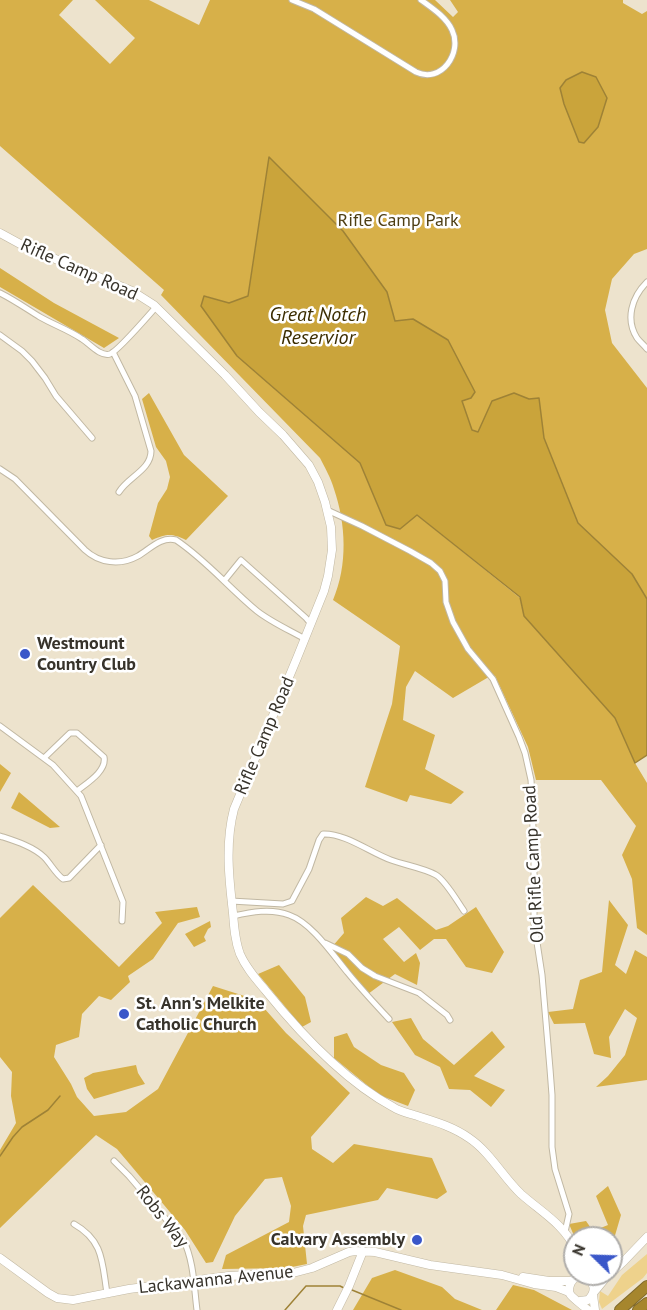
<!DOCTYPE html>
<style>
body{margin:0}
#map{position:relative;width:647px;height:1310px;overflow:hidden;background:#ede3cd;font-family:"PT Sans",sans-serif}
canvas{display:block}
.north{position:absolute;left:563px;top:1226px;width:60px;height:60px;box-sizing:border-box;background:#fff;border:2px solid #afadaa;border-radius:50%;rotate:293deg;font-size:16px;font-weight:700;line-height:24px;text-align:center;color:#37332b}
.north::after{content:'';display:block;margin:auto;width:21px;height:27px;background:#3a57c9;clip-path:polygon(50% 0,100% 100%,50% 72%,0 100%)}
</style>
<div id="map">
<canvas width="647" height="1310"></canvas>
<div class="north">N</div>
</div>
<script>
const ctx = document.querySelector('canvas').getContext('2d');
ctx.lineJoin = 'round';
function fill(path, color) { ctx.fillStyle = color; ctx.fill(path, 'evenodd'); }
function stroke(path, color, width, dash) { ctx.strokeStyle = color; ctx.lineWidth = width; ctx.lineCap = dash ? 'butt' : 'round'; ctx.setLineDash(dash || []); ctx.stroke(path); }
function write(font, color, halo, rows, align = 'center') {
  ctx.font = font + ' "PT Sans",sans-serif'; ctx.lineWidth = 5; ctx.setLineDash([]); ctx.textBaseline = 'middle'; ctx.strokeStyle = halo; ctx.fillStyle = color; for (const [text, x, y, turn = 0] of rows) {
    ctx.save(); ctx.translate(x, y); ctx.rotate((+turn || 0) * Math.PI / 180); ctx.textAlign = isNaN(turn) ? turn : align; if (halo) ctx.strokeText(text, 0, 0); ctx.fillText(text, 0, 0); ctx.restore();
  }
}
const green = new Path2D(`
 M647,1254V1273L643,1278L602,1309L599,1302L600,1291L608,1296L622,1275Z`);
const forest = new Path2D(`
 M0,0H73L59,15L110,64L135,38L95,0H149L199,25L210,0H435L453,17L458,12L450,0H623V3L642,14L647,11V249L634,254L612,279L605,310L612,343L647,388V599L632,574L578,523L544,438L539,399H529L514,393L493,401L478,433L472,430L461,401L395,321L387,292L269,158L248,296L229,303L205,296L237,356L360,463L386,525L417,515L520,598L524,616L615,718L635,763L647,783V935L637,928L632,879L622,855L636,826L601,780H536L528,747L495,676L487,678L453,698L415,671L406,687L403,720L435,735L425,769L464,792L451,804L410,795L407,802L365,787L392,704L400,646L333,600C348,565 346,524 334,489C331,478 325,468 320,458L161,295L164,290L0,146Z
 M0,268L54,303L119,338L104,348L0,287Z
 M149,393L184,455L228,496L186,540C171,533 167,534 152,540L149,536L158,503L167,489L170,477L166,461L156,447L142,399Z
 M0,764L11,773L0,792Z
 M19,792L60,827L50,828L11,808Z
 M33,885L119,967L162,923L155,912L197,907L200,917L178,923L153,959L128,976L130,982L111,1000L99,996L82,1014L79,1037L56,1045L54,1057L71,1084L77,1097L94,1116L126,1112L158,1089L213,986L257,1000L286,1033L350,1093L311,1137L312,1149L333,1163L354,1144L432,1158L447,1192L437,1199L387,1188L378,1200L306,1215L303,1226L307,1264L287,1268L222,1269L226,1255L289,1222L291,1206L282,1177L265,1179L235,1216L213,1262L206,1263L185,1230L117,1149L96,1135L0,1228V1150L16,1123L11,1096L12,1072L0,1057V918Z
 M366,897L383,906L397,898L436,930L448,926L476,907L504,952L492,973L466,967L446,939H434L420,950L399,927L383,939L404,962L416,953L420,963L417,985L395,974L368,994L331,948L344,933L341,918Z
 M609,900L628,925L615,965L626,974L635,950L647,957V1080L596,1087L608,1076L625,1055L637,1018L625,1009L609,1037L611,1058L594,1054L585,1023L554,1024L548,1012L573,1009L580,980L602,972Z
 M210,921L211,927L208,929L204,937L206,941L194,947L185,934Z
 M279,965L305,997L311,1022L302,1027L258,974Z
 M411,1018L423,1039L454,1065L492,1031L505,1047L474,1076L505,1090L491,1107L470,1090L449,1089L440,1067L415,1055L392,1022Z
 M347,1033L354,1047L381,1065L404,1073L415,1090L408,1106L379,1095L334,1058V1037Z
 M136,1065L138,1073L145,1084L94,1099L87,1089L84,1078L93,1073Z
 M608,1186L621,1215L611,1249V1238H575L569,1224L586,1221L593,1231L608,1225L596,1196Z
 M395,1270L442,1287L455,1299L482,1310H353L372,1278Z
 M513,1285L534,1290L572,1310H496Z`);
const water = new Path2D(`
 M582,72L596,77L607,98L598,127L584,143L579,142L564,104L560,88L566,80Z
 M269,157L343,231L387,292L395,321L413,319L448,340L475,392L471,398L462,401L472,430L478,432L492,401L514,393L529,399L539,398L544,438L578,523L632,574L647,599V755L635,763L615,718L524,616L520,597L417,515L400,529L386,525L360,463L237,356L201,306L204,296L229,303L248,296Z`);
const stream = new Path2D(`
 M0,1156L13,1137L22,1127L48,1110L60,1096
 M352,1290L401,1310
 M285,1310L306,1286H340L344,1288`);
const street = new Path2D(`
 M292,0L314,9L416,72C441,84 463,53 452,30C446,17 432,8 421,0
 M647,282C632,297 625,319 637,338C640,342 644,345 647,349
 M0,293C14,300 27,309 40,317C54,325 69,330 82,339C89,343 100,357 110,354C118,351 148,316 156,307
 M0,335L22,351L32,361L45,378L56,396L92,438
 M113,352L135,396L151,451C151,470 128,477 119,492
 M0,469L15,479L85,550C99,563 120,566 138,556C150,549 161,536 176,540C206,560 229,588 257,611C271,622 289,630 305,639
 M327,510L362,526L410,551L431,563L440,571L445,581L446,602L453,622L468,649L493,679L519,737L525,753L531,780L532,796L534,863V923L542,975L550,1069L552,1095V1147L555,1169L569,1214L565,1232
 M224,581L241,560L306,618L311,624
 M0,726L53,765L81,796L123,902L122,921
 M44,758L70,733H77L104,757C107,771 87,783 77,791
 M0,836C15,841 32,846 44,857C51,864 55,873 63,879L69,878L101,845
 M231,901L283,904L292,901L309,869L319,840L323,834C345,833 371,853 391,860C404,865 424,868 436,875C446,881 457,901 464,911
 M233,916C251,912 271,908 289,915C312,923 333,955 348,973C361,989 375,1004 389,1019
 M325,943L348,954L362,968L375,976L419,993L447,1015L450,1020
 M114,1161L129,1176L183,1239C194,1261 194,1287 197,1310
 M74,1224C104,1241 102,1263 107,1293`);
const secondary = new Path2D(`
 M0,233L22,245L132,291L154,305L225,375L259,412L283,435L309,465L318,482L325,502L331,527L332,550L328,576L324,591L297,658L234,809C225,843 229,879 233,913C234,927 235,941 240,954C246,968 256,979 266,991C300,1033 345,1081 393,1107C399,1111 407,1113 414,1115C433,1121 452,1126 469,1138C490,1152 503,1177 521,1194C540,1211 565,1225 575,1249
 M0,1258L48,1293L57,1298L73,1300L129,1289L229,1276L293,1273L312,1268L349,1252L355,1251L375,1252L430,1265L502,1275L534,1284L556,1287L569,1292
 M611,1273L624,1261L647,1237
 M523,1277L549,1281H572
 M594,1292L609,1274
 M593,1295L595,1310
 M580,1301L588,1300C606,1282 576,1267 570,1285C569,1288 569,1292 570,1294C572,1298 584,1306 588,1310
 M337,1310L349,1286L363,1251`);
const highway = new Path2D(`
 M620,1310L647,1286
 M638,1310L647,1303`);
const markers = [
 [25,654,6,"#3a57c9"],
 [124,1014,6,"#3a57c9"],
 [417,1240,6,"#3a57c9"]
];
const parkNames = [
 ["Rifle Camp Park",398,221]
];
const streetNames = [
 ["Rifle Camp Road",79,270,24],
 ["Rifle Camp Road",265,736,-67],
 ["Old Rifle Camp Road",534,864,-93],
 ["Robs Way",162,1217,52],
 ["Lackawanna Avenue",216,1280,-6]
];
const poiNames = [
 ["Westmount",37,644],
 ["Country Club",37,665],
 ["St. Ann's Melkite",136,1004],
 ["Catholic Church",136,1025],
 ["Calvary Assembly",405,1240,"right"]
];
const waterNames = [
 ["Great Notch",318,315],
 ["Reservior",318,338]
];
fill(green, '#eed28c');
fill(forest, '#d7b049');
fill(water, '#caa43b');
stroke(water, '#9e8236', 1.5);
stroke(stream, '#9e8236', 1.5);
stroke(street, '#c1b8a3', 7);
stroke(secondary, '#c1b8a3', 9);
stroke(highway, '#7f692c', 12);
stroke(street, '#fff', 5);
stroke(secondary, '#fff', 8);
stroke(highway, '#a6862d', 10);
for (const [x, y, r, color] of markers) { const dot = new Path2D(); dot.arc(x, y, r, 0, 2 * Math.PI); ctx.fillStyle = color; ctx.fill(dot); stroke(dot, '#fff', 2); }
write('18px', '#4e3e13', '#fff', parkNames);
write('18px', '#37332b', '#fff', streetNames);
write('bold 18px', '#37332b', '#fff', poiNames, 'left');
write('italic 20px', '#3c2d00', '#fff', waterNames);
</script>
